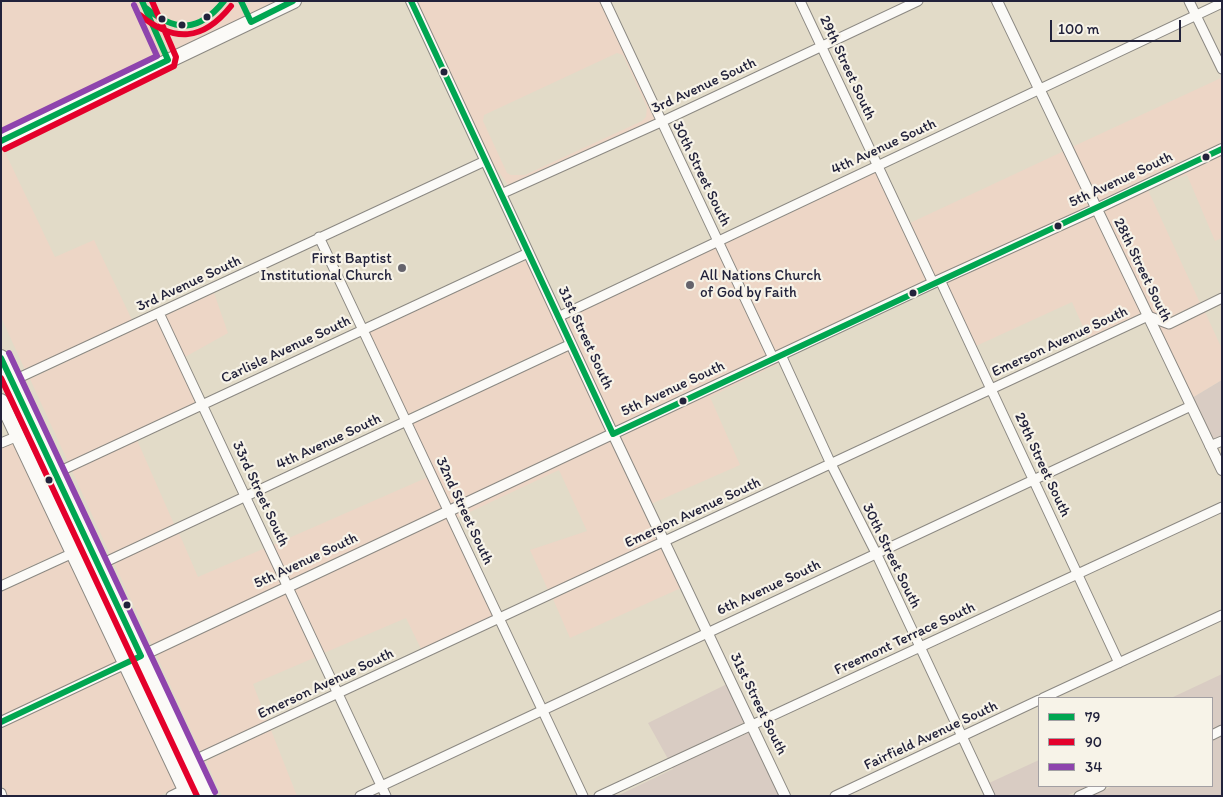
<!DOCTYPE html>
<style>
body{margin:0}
#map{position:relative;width:1223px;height:797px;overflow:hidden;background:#e2dbc8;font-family:Itim,sans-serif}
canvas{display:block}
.frame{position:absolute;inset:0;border:2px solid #22223b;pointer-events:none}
.legend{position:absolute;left:1038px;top:697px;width:175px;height:90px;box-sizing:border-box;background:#f7f3e8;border:1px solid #a29fa3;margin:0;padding:6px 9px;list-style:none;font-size:15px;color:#22223b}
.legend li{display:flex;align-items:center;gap:10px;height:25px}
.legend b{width:25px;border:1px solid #a29fa3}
.scale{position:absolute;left:1050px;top:20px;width:131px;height:22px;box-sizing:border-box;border:2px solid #22223b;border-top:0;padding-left:6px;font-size:15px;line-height:18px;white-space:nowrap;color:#22223b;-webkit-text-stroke:4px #f7f3e8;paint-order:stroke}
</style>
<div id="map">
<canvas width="1223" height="797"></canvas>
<div class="frame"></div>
<ul class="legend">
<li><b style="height:6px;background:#00a651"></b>79</li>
<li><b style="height:6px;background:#e4002b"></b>90</li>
<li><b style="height:6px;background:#8e44ad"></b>34</li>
</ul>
<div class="scale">100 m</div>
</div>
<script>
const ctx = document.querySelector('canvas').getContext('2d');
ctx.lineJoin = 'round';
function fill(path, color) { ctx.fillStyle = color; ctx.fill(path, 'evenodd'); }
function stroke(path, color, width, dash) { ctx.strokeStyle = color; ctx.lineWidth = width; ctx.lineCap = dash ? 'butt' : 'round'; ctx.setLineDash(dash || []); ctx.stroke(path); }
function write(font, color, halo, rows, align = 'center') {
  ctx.font = font + ' Itim,sans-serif'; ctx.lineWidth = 4.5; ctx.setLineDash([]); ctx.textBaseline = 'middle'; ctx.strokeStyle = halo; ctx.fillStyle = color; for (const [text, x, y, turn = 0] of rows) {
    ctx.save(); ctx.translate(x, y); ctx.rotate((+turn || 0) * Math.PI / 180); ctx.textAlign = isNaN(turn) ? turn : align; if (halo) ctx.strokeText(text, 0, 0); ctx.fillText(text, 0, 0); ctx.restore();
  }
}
const built = new Path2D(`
 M8,1H241L247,4L254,1H283L1,135V5Z
 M416,1H600L655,119L508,185L489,158ZM617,53L623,55L647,107L646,117L642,121L525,175H511L507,173L483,121L484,115Z
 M232,36L3,148L55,257L94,240L132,320L25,370L1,317V146Z
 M1221,78L1222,143L1098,203L1072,147Z
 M1064,151L1090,207L935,276L910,223Z
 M1222,155V238L1215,241L1187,175L1154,187Z
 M876,172L927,280L775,352L725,244Z
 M1148,190L1200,303L1168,318L1151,312L1103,212Z
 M1094,216L1142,313L1088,338L1072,302L976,346L946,282Z
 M716,247L767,356L614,427L564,319Z
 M527,260L564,341L408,414L369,332Z
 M214,293L228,333L185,357L165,316Z
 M1205,312L1222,349V380L1192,398L1157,324L1171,328Z
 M157,319L196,402L68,462L30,379Z
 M569,350L606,431L451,504L412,424Z
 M779,361L780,363L710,397L740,465L651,504L619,437Z
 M137,440L174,524L110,554L72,471Z
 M611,440L658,539L548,590L530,550L587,531L559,470L457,518L455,514Z
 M16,442L66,550L1,580V448Z
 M428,477L442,508L290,580L273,545Z
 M447,517L493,616L421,649L406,618L324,653L294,589Z
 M179,533L198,577L265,548L282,584L152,645L114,563Z
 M662,548L681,588L570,638L553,599Z
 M71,559L119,661L1,716V591Z
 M286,593L316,657L253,684L267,721L201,752L156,654Z
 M123,670L179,787L159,796H7L1,783V727Z
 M271,730L297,796H222L206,761Z`);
const industrial = new Path2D(`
 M1222,380V435L1212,440L1192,398Z
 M1222,674V725L1212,729V698H1171Z
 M727,684L745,722L668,759L648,723Z
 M750,732L780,796H617L673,769L672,767Z
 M1222,736V796H1091L1113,786H1212V741Z
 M1039,760V786H1088L1066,796H995L989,783Z`);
const minor = new Path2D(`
 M605,1L773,358
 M800,1L933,283
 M1189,1L1222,69
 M501,194L661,122L918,1
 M319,237L583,796
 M940,280L1119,663
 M159,313L386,796
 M558,317L1222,3
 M781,355L831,464L876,553L990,796
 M12,381L485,161
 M1,443L18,436
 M1210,446L1222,441
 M56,473L528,253
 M99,565L571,344
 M1,586L73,553
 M1043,698L1222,615
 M1212,735L1222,730
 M175,769L1148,316L1169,324L1222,298
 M1,793L2,796
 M171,796L200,782
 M360,796L1191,406
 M599,796L1222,507
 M835,796L1039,700
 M1079,796L1101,786`);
const tertiary = new Path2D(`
 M411,1L613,434L785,796
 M997,1L1222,470
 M1,722L933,283L1096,209L1222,149`);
const primary = new Path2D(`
 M1,141L294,1`);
const trunk = new Path2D(`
 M1,357L207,796
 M1,401L188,796`);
const bus1 = new Path2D(`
 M241,1L251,22L293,1
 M411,1L613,434L1222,149
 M146,8C176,33 199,32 224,1
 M1,141L168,60L142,1
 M1,358L141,656L1,722`);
const bus2 = new Path2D(`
 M140,15C174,43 203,41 231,6
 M5,149L174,66L176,57L152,1
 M1,378L197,796`);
const bus3 = new Path2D(`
 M1,131L157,56L134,5
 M9,353L215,792`);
const markers = [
 [207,17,4.5,"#22223b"],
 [162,19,4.5,"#22223b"],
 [182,25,4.5,"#22223b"],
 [444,72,4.5,"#22223b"],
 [1206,157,4.5,"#22223b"],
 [1058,226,4.5,"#22223b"],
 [402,268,5,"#65636c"],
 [690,285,5,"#65636c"],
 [913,293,4.5,"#22223b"],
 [683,401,4.5,"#22223b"],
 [49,480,4.5,"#22223b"],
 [127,605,4.5,"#22223b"]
];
const streetNames = [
 ["29th Street South",847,68,65],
 ["3rd Avenue South",704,86,-25],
 ["4th Avenue South",884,147,-25],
 ["30th Street South",701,174,64],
 ["5th Avenue South",1121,180,-25],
 ["28th Street South",1142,270,64],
 ["3rd Avenue South",189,284,-25],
 ["31st Street South",585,338,65],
 ["Emerson Avenue South",1060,342,-25],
 ["Carlisle Avenue South",286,350,-25],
 ["5th Avenue South",673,389,-25],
 ["4th Avenue South",329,442,-25],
 ["29th Street South",1042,465,65],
 ["33rd Street South",260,494,65],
 ["32nd Street South",464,511,65],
 ["Emerson Avenue South",693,513,-25],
 ["30th Street South",891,556,64],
 ["5th Avenue South",306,561,-25],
 ["6th Avenue South",769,588,-25],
 ["Freemont Terrace South",905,639,-25],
 ["Emerson Avenue South",326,684,-25],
 ["31st Street South",758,704,64],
 ["Fairfield Avenue South",931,736,-25]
];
const poiNames = [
 ["First Baptist",392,259],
 ["Institutional Church",392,276],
 ["All Nations Church",700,276,"left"],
 ["of God by Faith",700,293,"left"]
];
fill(built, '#edd6c6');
fill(industrial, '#d9ccc3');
stroke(minor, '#8b8882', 11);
stroke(tertiary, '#8b8882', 12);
stroke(primary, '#8b8882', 16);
stroke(trunk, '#8b8882', 16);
stroke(minor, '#fbfaf7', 9);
stroke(tertiary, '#fbfaf7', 10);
stroke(primary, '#fbfaf7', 14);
stroke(trunk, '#fbfaf7', 14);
stroke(bus1, '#00a651', 6);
stroke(bus2, '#e4002b', 6);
stroke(bus3, '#8e44ad', 6);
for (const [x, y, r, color] of markers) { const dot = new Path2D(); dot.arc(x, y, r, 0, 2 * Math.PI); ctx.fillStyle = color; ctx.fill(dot); stroke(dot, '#f7f3e8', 2); }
write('15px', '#22223b', '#f7f3e8', streetNames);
write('15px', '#22223b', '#f7f3e8', poiNames, 'right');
</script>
